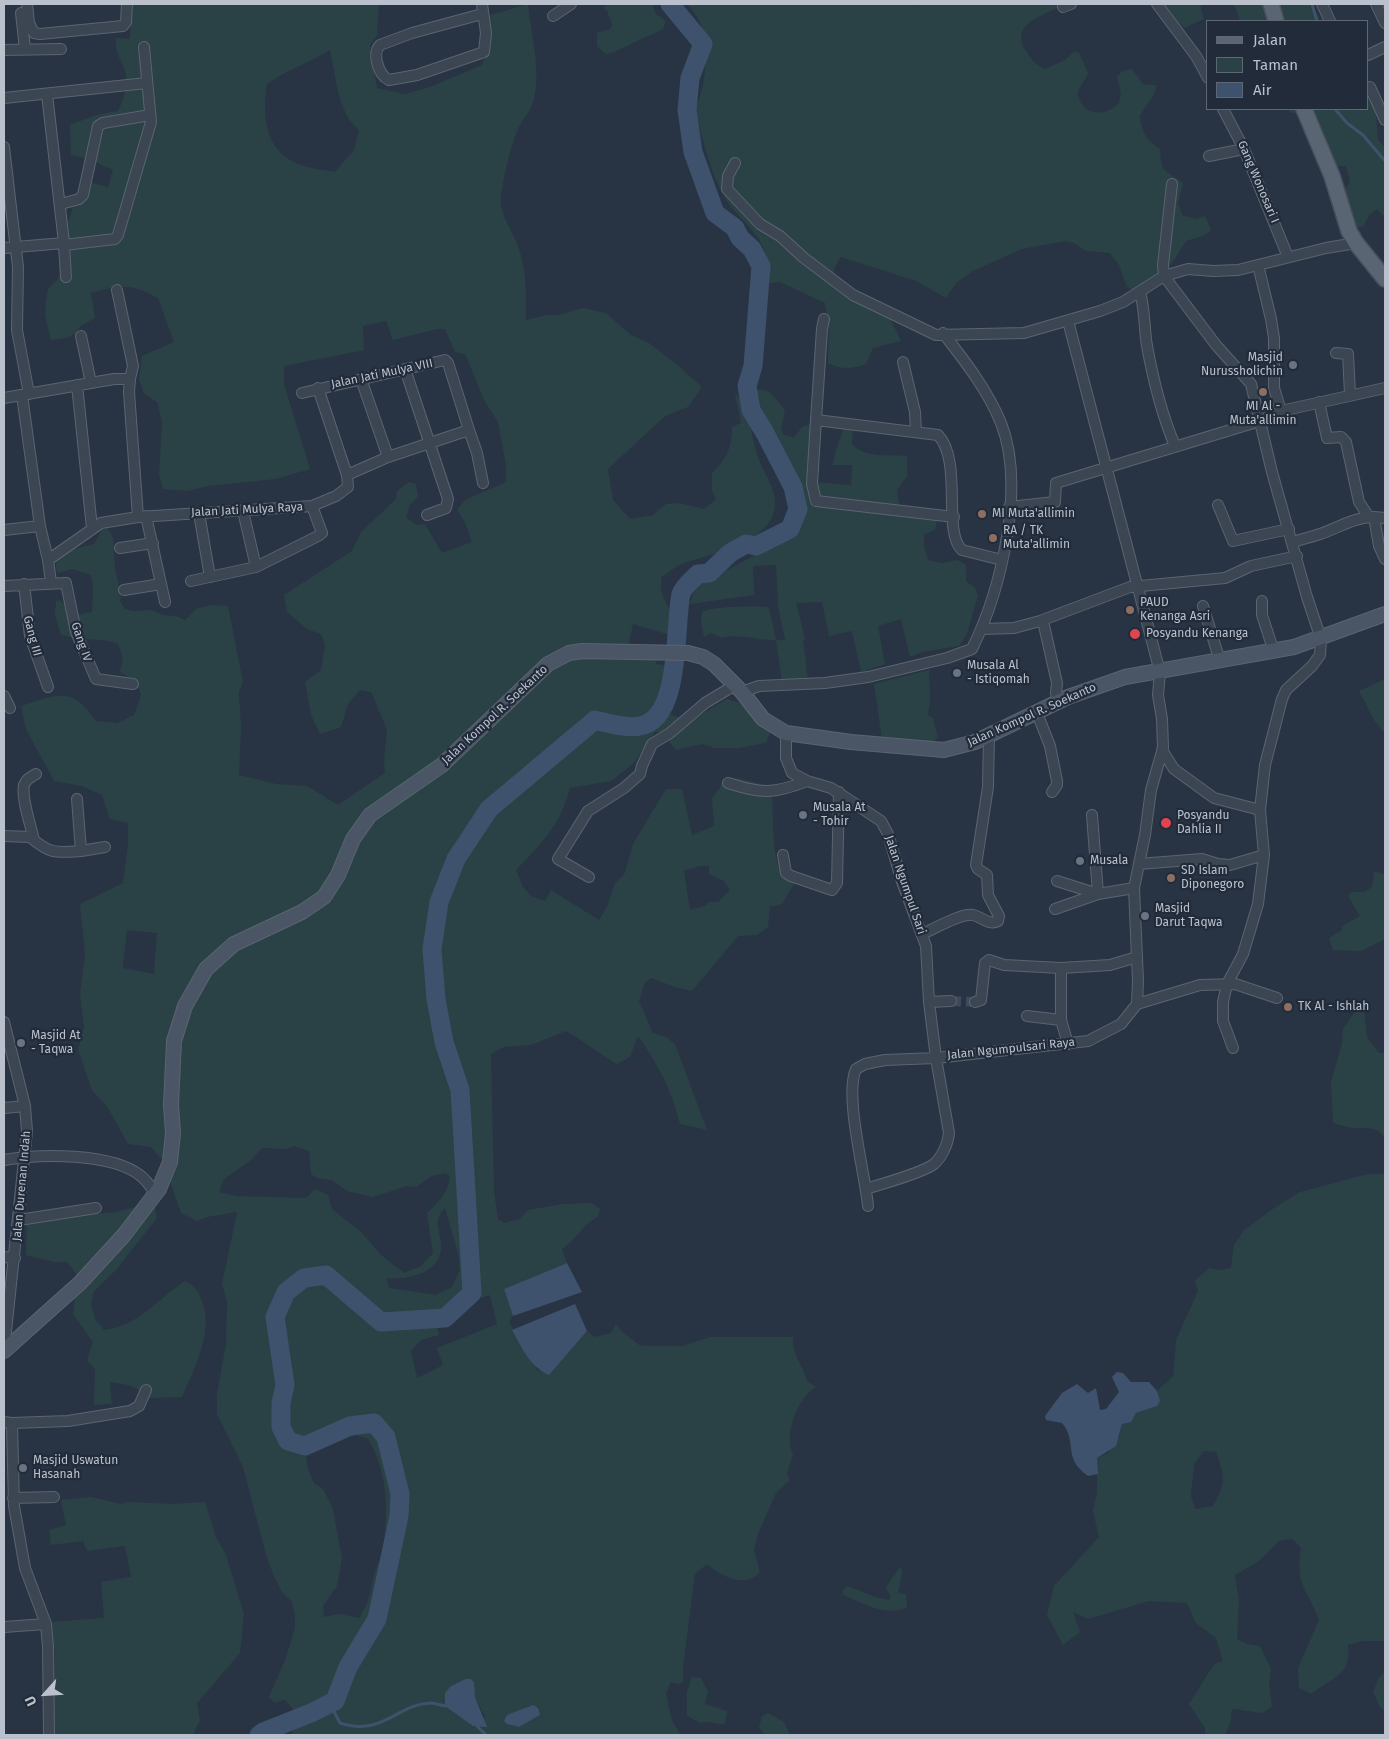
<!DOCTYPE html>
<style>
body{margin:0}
#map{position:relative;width:1389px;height:1739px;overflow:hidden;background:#283444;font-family:"Fira Sans",sans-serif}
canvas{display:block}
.frame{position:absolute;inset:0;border:5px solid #bac1cd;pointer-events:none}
.legend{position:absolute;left:1206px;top:20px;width:162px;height:90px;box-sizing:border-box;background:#212b39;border:1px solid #5e6774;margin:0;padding:6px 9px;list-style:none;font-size:15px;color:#bac1cd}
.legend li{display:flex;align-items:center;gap:10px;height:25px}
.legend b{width:25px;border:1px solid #5e6774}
.north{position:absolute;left:20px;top:1669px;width:50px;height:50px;-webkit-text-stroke:4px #212b39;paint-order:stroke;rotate:244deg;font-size:14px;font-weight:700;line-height:20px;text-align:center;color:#bac1cd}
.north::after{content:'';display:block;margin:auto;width:18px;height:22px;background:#bac1cd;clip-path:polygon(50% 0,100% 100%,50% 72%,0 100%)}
</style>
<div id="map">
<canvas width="1389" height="1739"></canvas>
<div class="frame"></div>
<ul class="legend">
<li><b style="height:6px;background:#5a6573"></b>Jalan</li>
<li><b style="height:14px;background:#2a4245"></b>Taman</li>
<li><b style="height:14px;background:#3e526d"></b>Air</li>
</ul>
<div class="north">U</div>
</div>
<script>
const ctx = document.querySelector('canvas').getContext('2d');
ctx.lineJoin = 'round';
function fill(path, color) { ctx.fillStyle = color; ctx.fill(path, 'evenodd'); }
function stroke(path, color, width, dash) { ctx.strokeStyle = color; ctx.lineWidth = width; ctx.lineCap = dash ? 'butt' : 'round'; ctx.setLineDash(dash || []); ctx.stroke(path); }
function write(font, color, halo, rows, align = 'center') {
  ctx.font = font + ' "Fira Sans",sans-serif'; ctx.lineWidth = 4.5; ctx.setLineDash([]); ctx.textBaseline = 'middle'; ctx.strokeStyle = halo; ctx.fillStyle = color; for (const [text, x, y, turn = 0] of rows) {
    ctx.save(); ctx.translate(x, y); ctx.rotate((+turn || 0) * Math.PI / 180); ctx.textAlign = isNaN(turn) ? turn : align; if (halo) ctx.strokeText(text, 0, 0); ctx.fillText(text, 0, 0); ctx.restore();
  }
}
const green = new Path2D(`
 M131,4H379L377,35L370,45L377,88L405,94L430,87L482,65L491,45L487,16L528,4C531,36 542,71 533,102C530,112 522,120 518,129C510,148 504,174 501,195C498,214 515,234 520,252C527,275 526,297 526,320L546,315H559L583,308L606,313L631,335L649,343L681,368L702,387L688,407L665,416L608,469L613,500L630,519L653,515L666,504L678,503L704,509L716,499L712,491V473C728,457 731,449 732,427L741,423L735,393C752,411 750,435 758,457C763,472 775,487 775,503C776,542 709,554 682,564C675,566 669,573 662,576C658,593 666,603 675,617L670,635L633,624L628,647L656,654V664L682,668L670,714L690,721L727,699L762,710L771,730L766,743L739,748H715L703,744L676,750L661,732H655L634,763L611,781L570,788C560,826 542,842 516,870L523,887L531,896L545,901L551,890L599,920L607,907L615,883L624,875L633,844L666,789H682L692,835L714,826L712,798L720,788L721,783L738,778L772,787C773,805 771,864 784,876C787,879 792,880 795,882L782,904L770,907L768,927L757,935L738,936L692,991L674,987L652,978L645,982L639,1001L653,1033L666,1037L675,1044L707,1130L680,1124C671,1089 659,1066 638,1036L630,1057L617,1064C599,1054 584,1041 566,1031L531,1045L504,1047L491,1054L494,1191L498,1219L504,1223L519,1219L528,1210L563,1204L592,1203L600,1209L598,1217C582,1224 578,1239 562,1249L567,1263L504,1289L513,1316L509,1322L538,1371L559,1363L587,1331L594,1337L611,1333L616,1324L621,1331L639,1345L648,1346H682L710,1337H793C791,1353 803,1365 807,1381L816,1387C798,1397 783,1435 793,1454L787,1473L790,1480L776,1493L758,1534L754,1550L760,1572C745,1589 720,1576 707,1564L695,1574L683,1667V1682L678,1684L671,1682L666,1693L672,1721L681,1735H291L294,1727L305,1723L285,1700L275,1703L269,1697L285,1660L295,1628V1614L292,1602L282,1592L274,1577L265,1551L243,1467L217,1414V1394L226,1344L227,1302L222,1284L237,1212L207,1217L197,1221L181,1213L163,1161L151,1147L128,1144L108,1108L92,1090L78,1050L84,1027L80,994L85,954L80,904L123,883L128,845V823L110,819L102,795L82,786L54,781L26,729L21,706C58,694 72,686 96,721L117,723L134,715L141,695L136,681L120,672L123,658L118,644C100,637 80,641 61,635L55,615L56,601L60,600L76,615L92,612L93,588L91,575L72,569L58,573C47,552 83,547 94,544L102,530L108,528L113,538L115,569L121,596L120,601L125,609L133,611L151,610L162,615L176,616L185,620L196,609L212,605L228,606L243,682L239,692L241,728L239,775L276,784L307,786L338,805L385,773L384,761L387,730L371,692L360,690L348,704L341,727L320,734L311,715L305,682L321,670L325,645L321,634L307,629L287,612L284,595L352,551L361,532L396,499L397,491L409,482L416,484L418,496L410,505L406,517L416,525L425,524L442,553L472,542L465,522L457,510L465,500L506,482V465L498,422L485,402L465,354L455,352L445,329H437L393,340L386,321L363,326L364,350L284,366V384L310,469L276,479L208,486L187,491L163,489L159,474L162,422L157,402L144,394L139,379L142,356L174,342L158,298C130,283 120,285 91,293L95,318L80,326C74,339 64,338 51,340L45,315L46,302L48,289L57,280L66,265L69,242L68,223L81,180L108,187L113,170L89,159L71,155L70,125L96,115L118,111C124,99 130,82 124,68C119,57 115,51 116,38L130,39ZM330,50C336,76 337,112 359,130L354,150L335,172C320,169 300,168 287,158C263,141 263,109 267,84C287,70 309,63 330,50ZM700,866H709V874L724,881L730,890L718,902H708L707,905L690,910L684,871ZM127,930L157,933L154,974L123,968ZM295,1146L309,1151L311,1174L317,1178L332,1180L347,1191L373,1197L407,1186L416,1187L432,1176L446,1173L450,1177C449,1192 438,1203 427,1213L433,1253L421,1266L404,1273L381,1255L362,1233L332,1209L328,1195L315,1189L306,1198L236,1196L219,1192L224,1179L251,1160L262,1148L286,1149ZM445,1208L458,1253L460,1270L452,1287L436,1295L389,1288L387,1278C409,1280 443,1273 441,1244C440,1228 432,1221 445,1208ZM479,1294L481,1298L490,1295L497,1324L437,1348L443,1365L417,1378L411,1351L421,1340L439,1335L437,1326L449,1320ZM356,1435L368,1439C389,1473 389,1519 381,1557C379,1563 375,1569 374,1575C369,1595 371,1599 359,1618L339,1614L324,1617L323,1606L337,1586L342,1558L333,1509L323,1489L314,1483L308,1469L306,1455L321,1444ZM475,1691V1697L485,1717L473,1725L454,1712ZM532,1705L540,1715L519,1727L513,1726L515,1713Z
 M608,4H652L656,14L666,21L663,29L612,53L606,54L597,46V33L610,29L612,25L607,11L603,8Z
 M686,4H910L914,6L924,4H1063C1049,15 1007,22 1026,51C1032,60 1035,65 1045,69L1065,60L1075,51L1079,53L1088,73C1086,80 1077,88 1078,95C1083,118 1107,116 1119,103L1121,93L1117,77L1122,71L1132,69L1143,84L1156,85L1155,93L1140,115C1141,131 1146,140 1160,149C1161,175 1165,169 1183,183L1178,203L1182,215L1196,219L1205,216L1211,230L1205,235L1186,241L1172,263L1153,279L1133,290L1127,287L1119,265L1110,253L1086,251L1074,243L1065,241L1022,249L973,271L956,283L946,298L916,281L841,257L834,268L837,287L889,316L901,341L873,348L866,364C852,369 841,370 828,363L829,324L825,303L780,282L764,284C764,273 767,264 765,253C760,232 735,216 725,198C710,172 704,143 696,115C694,108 698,103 700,97C708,67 712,26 686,4Z
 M1160,4H1200L1204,19L1185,28L1169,15Z
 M1234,4H1310L1319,17V21H1240Z
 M1368,89L1376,113L1378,140L1385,147V218L1377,209L1369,215L1363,227H1353L1344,192L1350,182L1346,166H1331C1328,155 1322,114 1311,112C1305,110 1296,113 1291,113L1287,109H1368Z
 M755,389L769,391L785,410L781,429L784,435L794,438L802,427L811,424L815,482L851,485L852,465H833C834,451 840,442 843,429L853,430L852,444C866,459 889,454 907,456V476L897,490L901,516L922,515L937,520L935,530L924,534V546L928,560L942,563L958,560L966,565V581L975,588L978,595L967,634L959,646L922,652L910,657L901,619L878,626L885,664L861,672L852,631L829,636L822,602L796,603L805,639L803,640L808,681L782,682L776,640C760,641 734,633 722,638L711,633L704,637L701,622L702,612C712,606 756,606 769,607L776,640H785L778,606L776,565L753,566L754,595L690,604L695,587L765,550L798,527L800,519L803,489L760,412Z
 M929,670L930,702L928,715L933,718L938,738L930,743L882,739L874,684Z
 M1385,679V734L1374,720L1359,691Z
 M1385,870V939L1361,951L1333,950L1329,938L1342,930V926L1360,916L1348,896L1351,892H1364L1372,887L1374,871L1383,874Z
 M1358,1007L1364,1009L1367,1037L1379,1053H1385V1140C1379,1126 1371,1129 1358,1128C1349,1128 1341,1125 1333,1123L1331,1082L1342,1044L1343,1029Z
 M1368,1174H1385V1641H1363L1348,1645C1352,1676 1331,1678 1311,1694L1299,1688L1298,1668L1319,1620C1307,1588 1295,1586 1301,1548L1292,1539L1279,1541L1259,1561L1235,1575L1239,1602L1237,1639L1247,1644L1260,1646L1271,1669L1269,1684L1272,1706L1263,1713L1232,1709L1231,1720L1225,1735H1205V1728L1189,1704L1214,1664L1223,1661L1216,1638L1196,1623L1187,1603L1149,1601L1088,1619L1073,1612L1080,1632L1063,1645L1047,1615L1054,1586L1099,1537L1093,1511L1097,1492V1458L1108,1453L1120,1435L1122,1424L1136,1413L1157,1406L1159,1401L1157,1391L1173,1376L1176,1340L1198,1291L1195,1281L1209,1268L1220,1270L1231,1268L1234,1245L1244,1230L1274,1208L1300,1192ZM1204,1451L1216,1452C1225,1477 1226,1483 1213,1506L1195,1509L1191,1496L1194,1464Z
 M154,1203L157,1218L115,1271L94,1291L91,1304L95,1319L104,1330C138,1326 158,1299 185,1281C195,1286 198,1291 202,1301C214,1333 194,1368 182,1397L149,1398C137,1386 127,1384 110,1382L112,1404L94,1405L95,1369L87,1360L93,1342L73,1314L77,1275L67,1262H54L26,1255L27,1221L115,1212Z
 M91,1497L121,1504L128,1502L175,1504L205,1502L216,1537L226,1555L244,1614L240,1653L197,1703L200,1720L193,1735H52L55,1657L52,1622L104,1618L101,1582L131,1577L125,1546L87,1551L83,1541L51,1545L49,1530L66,1525L61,1500Z
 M901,1566L902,1574L898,1593L906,1594L907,1608C882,1616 866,1604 843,1595V1589L848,1586L878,1598L889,1600L891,1597L886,1587Z
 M1385,1672V1712L1380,1707L1373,1692L1379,1677Z
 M692,1677L701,1678L708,1692L705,1704L727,1711L725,1724C715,1725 710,1720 700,1723L687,1716V1692Z
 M768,1713L784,1722L790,1735H765L759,1727L762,1716Z`);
const water = new Path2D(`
 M567,1263L582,1292L513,1316L504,1289Z
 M575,1304L587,1331L549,1375C529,1366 522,1348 512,1330Z
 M1117,1372L1123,1373L1131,1382H1149L1157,1391L1160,1401L1157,1406L1136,1413L1131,1422L1122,1424L1116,1446L1097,1458L1098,1474L1088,1476C1062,1458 1078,1442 1062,1423L1046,1420L1045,1416L1062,1393L1077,1384L1088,1393L1096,1388L1100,1410L1106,1409L1119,1392L1112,1377Z
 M466,1679H471L474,1682L475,1697L487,1727L473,1726L445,1706V1693L451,1686Z
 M533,1705L538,1708L540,1715L519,1727L507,1724L504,1721L507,1715Z`);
const stream = new Path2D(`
 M1312,4L1317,21
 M1335,109L1347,123L1363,135L1385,161
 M330,1704L340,1723C383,1737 397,1704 430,1703C435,1703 440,1705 445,1706
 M477,1726L486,1735`);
const river = new Path2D(`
 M259,1735L263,1732L311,1713L335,1701L348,1667L377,1619L399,1516L400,1494L386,1437L374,1423L350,1426L305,1446L288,1441L281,1427V1403L285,1385L275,1317L286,1292L304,1278L326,1275L381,1322L445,1318L472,1293L460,1090L444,1042L436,999L432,949L439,902L456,859L489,809L595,720C608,723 627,729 640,726C682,719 674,625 681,594C683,587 693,579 698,574L709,573L730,553L746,544L756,546L790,529L798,509L793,487L765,433L751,410L747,386L753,366L761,266L752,249L740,238L735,228L715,213L693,152L687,110L690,78L703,44L670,4`);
const minorTunnel = new Path2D(`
 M951,1001L975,1002`);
const minor = new Path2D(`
 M27,4L29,23L34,33L40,34L123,26L126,22L127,4
 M482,4L486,33L484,52L417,75L389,80C378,75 372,53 380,45L412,33L482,14
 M1157,4L1196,56L1208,78
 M1322,4L1330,21
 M1376,4L1385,23
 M1063,7L1071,4
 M21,13L25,49
 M553,16L571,4
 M4,50L61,49
 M1368,55L1385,47
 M1370,87L1385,120
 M4,98L147,83
 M1223,109L1244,149L1288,257
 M4,147L18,267L17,330L29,394
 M1209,156L1244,149
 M735,163L728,176L727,189L760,224L780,236L804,258L853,295L936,335L1024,333L1100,311L1123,302L1164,276L1188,269L1213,271L1238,270L1326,248L1356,243
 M1172,184L1163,265L1164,276L1216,345L1251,384L1272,472L1307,597L1321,639L1320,655L1312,666L1286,690L1282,699L1265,765L1260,810L1264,855L1258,904L1243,954L1227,984L1223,1002V1021L1233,1048
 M61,204L79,199L83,195L98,126L103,123L150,115
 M4,248L64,243L47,94
 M1258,265L1271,319L1274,338V388L1281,411
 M66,277L64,245L115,239L118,235L151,122L144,47
 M117,290L133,366L130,379
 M1140,292C1145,310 1144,328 1147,346C1153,379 1162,415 1175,446
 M81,336L91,383
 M1336,353L1348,354L1350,394
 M903,362L915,412L916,432
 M405,369L448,499L446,508L427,515
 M361,379L388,457
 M77,385L92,528
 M302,393L445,360L448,363L469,430L388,457L347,475
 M4,398L114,379H130L129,392L138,517L101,523L48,560L51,582
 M1319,402L1327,438L1341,437L1346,442L1359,502L1369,517
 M816,420L822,329L824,319
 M469,430L477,453L483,483
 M1218,505L1233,541L1289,529
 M1009,507L1055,502L1056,483L1260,421L1281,411L1385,388
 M243,511L256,567
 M199,513L210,577
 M146,516L165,602
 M138,517L312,506L336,496L348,487L347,475L318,388
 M954,517L816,501L812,484L816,420L938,435C963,461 942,532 962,550L1002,560
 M1385,518L1374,517L1379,546L1385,559
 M40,526L48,560
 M4,530L40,526L22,395
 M1293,542C1302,539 1311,537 1320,534C1338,528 1354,517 1374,517
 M120,548L153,543
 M191,581L256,567L318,536L322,533L312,506
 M24,584L30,636L48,687
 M4,586L66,583L76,632L96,679L133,684
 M124,590L161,584
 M1262,601V615L1274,652
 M1203,606L1220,661
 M1043,621L1057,683L1056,693L1058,702
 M981,629L1014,628L1040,621L1130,587L1225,578L1251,566L1297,556
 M742,692L759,686L825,683L868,677L947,658L972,649C1001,590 1026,487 1001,423C988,391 965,361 943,333
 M4,696L10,708
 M1037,713L1050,746L1057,781V785L1052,792
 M786,733V758L792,773L807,781L831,788L881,821L888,834L902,882L926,946L929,1002
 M1162,750L1174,769L1214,798L1260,810
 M728,783C761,794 774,794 807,781
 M4,836L30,837C50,854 55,853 81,851L77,799
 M34,840C31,826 21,798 24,785C26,779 31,777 36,774
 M81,851L105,847
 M783,855L786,873L791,876L832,890L837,883L839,792
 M1139,864L1202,859L1218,864L1230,865L1264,855
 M589,877L558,859L588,811L624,788L640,774L642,766L652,744L670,733L705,703L735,685
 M1057,881L1098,894L1092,815
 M1055,909L1098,894L1134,888
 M922,934C934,929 961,913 973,915C982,917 989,926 998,921L999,916L988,895L987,875L978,869L976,865L988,787L989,736
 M1061,968L1110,965L1137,957
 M975,1002L981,1000L985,963L989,960L1004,965L1061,968V1020L1027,1016
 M1137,1004L1200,985L1235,984L1277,998
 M1061,1020L1068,1044
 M4,1022L25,1106L27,1131L4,1351
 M4,1108L25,1106
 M4,1160C39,1154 111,1152 141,1176C147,1181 151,1187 156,1194
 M866,1189C881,1184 923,1173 934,1164C942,1157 948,1144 949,1133L936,1058L929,1002L951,1001
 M868,1206C865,1173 844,1096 856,1069L865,1064L885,1060L936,1058L1088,1041L1121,1024L1137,1004L1138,981L1134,888L1145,835L1151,790L1163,748L1162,719L1158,695L1160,672L1068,321
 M19,1220L96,1208
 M4,1257L15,1258
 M4,1422L12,1423L14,1506L25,1568L46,1624L48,1646L49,1735
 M12,1423L68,1421L130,1411L139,1406L146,1390
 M13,1498L54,1497
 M4,1627L46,1624`);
const secondary = new Path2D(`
 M4,1351L80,1283L124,1235L159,1189L170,1162L173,1133L171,1105L174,1041L185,1006L206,969L234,944L302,912L324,897L338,875L353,839L370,815L442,765L548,664L569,653L582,651L688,653L703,657L714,664L742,692L763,719L786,733L851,742L944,750L975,742L1068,697L1125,677L1294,647L1385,614`);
const primary = new Path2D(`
 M1271,4L1276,21
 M1304,109L1332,176L1349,231L1356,243L1385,279`);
const markers = [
 [1293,365,5,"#6b7280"],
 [1263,392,5,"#8d6e63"],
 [982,514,5,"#8d6e63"],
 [993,538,5,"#8d6e63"],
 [1130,610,5,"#8d6e63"],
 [1135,634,6,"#e0444e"],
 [957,673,5,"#6b7280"],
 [803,815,5,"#6b7280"],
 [1166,823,6,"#e0444e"],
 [1080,861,5,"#6b7280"],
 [1171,878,5,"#8d6e63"],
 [1145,916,5,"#6b7280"],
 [1288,1007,5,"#8d6e63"],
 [21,1043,5,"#6b7280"],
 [23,1468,5,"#6b7280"]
];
const streetNames = [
 ["Gang Wonosari I",1258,182,67],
 ["Jalan Jati Mulya VIII",382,374,-12],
 ["Jalan Jati Mulya Raya",247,510,-3],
 ["Gang III",32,636,75],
 ["Gang IV",81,642,71],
 ["Jalan Kompol R. Soekanto",495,715,-43],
 ["Jalan Kompol R. Soekanto",1032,715,-24],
 ["Jalan Ngumpul Sari",905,885,71],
 ["Jalan Ngumpulsari Raya",1011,1049,-6],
 ["Jalan Durenan Indah",22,1186,-85]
];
const poiNames = [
 ["Masjid",1283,358,"right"],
 ["Nurussholichin",1283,372,"right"],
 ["MI Al -",1263,407,"center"],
 ["Muta'allimin",1263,421,"center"],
 ["MI Muta'allimin",992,514],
 ["RA / TK",1003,531],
 ["Muta'allimin",1003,545],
 ["PAUD",1140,603],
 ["Kenanga Asri",1140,617],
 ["Posyandu Kenanga",1146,634],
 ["Musala Al",967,666],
 ["- Istiqomah",967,680],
 ["Musala At",813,808],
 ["- Tohir",813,822],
 ["Posyandu",1177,816],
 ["Dahlia II",1177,830],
 ["Musala",1090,861],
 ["SD Islam",1181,871],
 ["Diponegoro",1181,885],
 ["Masjid",1155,909],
 ["Darut Taqwa",1155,923],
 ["TK Al - Ishlah",1298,1007],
 ["Masjid At",31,1036],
 ["- Taqwa",31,1050],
 ["Masjid Uswatun",33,1461],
 ["Hasanah",33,1475]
];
fill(green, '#2a4245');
fill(water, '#3e526d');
stroke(stream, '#3e526d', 3);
stroke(river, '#3e526d', 19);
stroke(minorTunnel, '#3e4959', 10, [10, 5]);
stroke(minor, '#5b6471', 12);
stroke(secondary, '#5b6471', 16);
stroke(primary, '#464f5d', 18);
stroke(minor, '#3c4653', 10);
stroke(secondary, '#4a5566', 14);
stroke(primary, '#5a6573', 15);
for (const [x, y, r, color] of markers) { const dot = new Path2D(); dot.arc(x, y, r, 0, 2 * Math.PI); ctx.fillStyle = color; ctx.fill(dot); stroke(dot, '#212b39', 2); }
write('12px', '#bac1cd', '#212b39', streetNames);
write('12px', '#bac1cd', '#212b39', poiNames, 'left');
</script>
